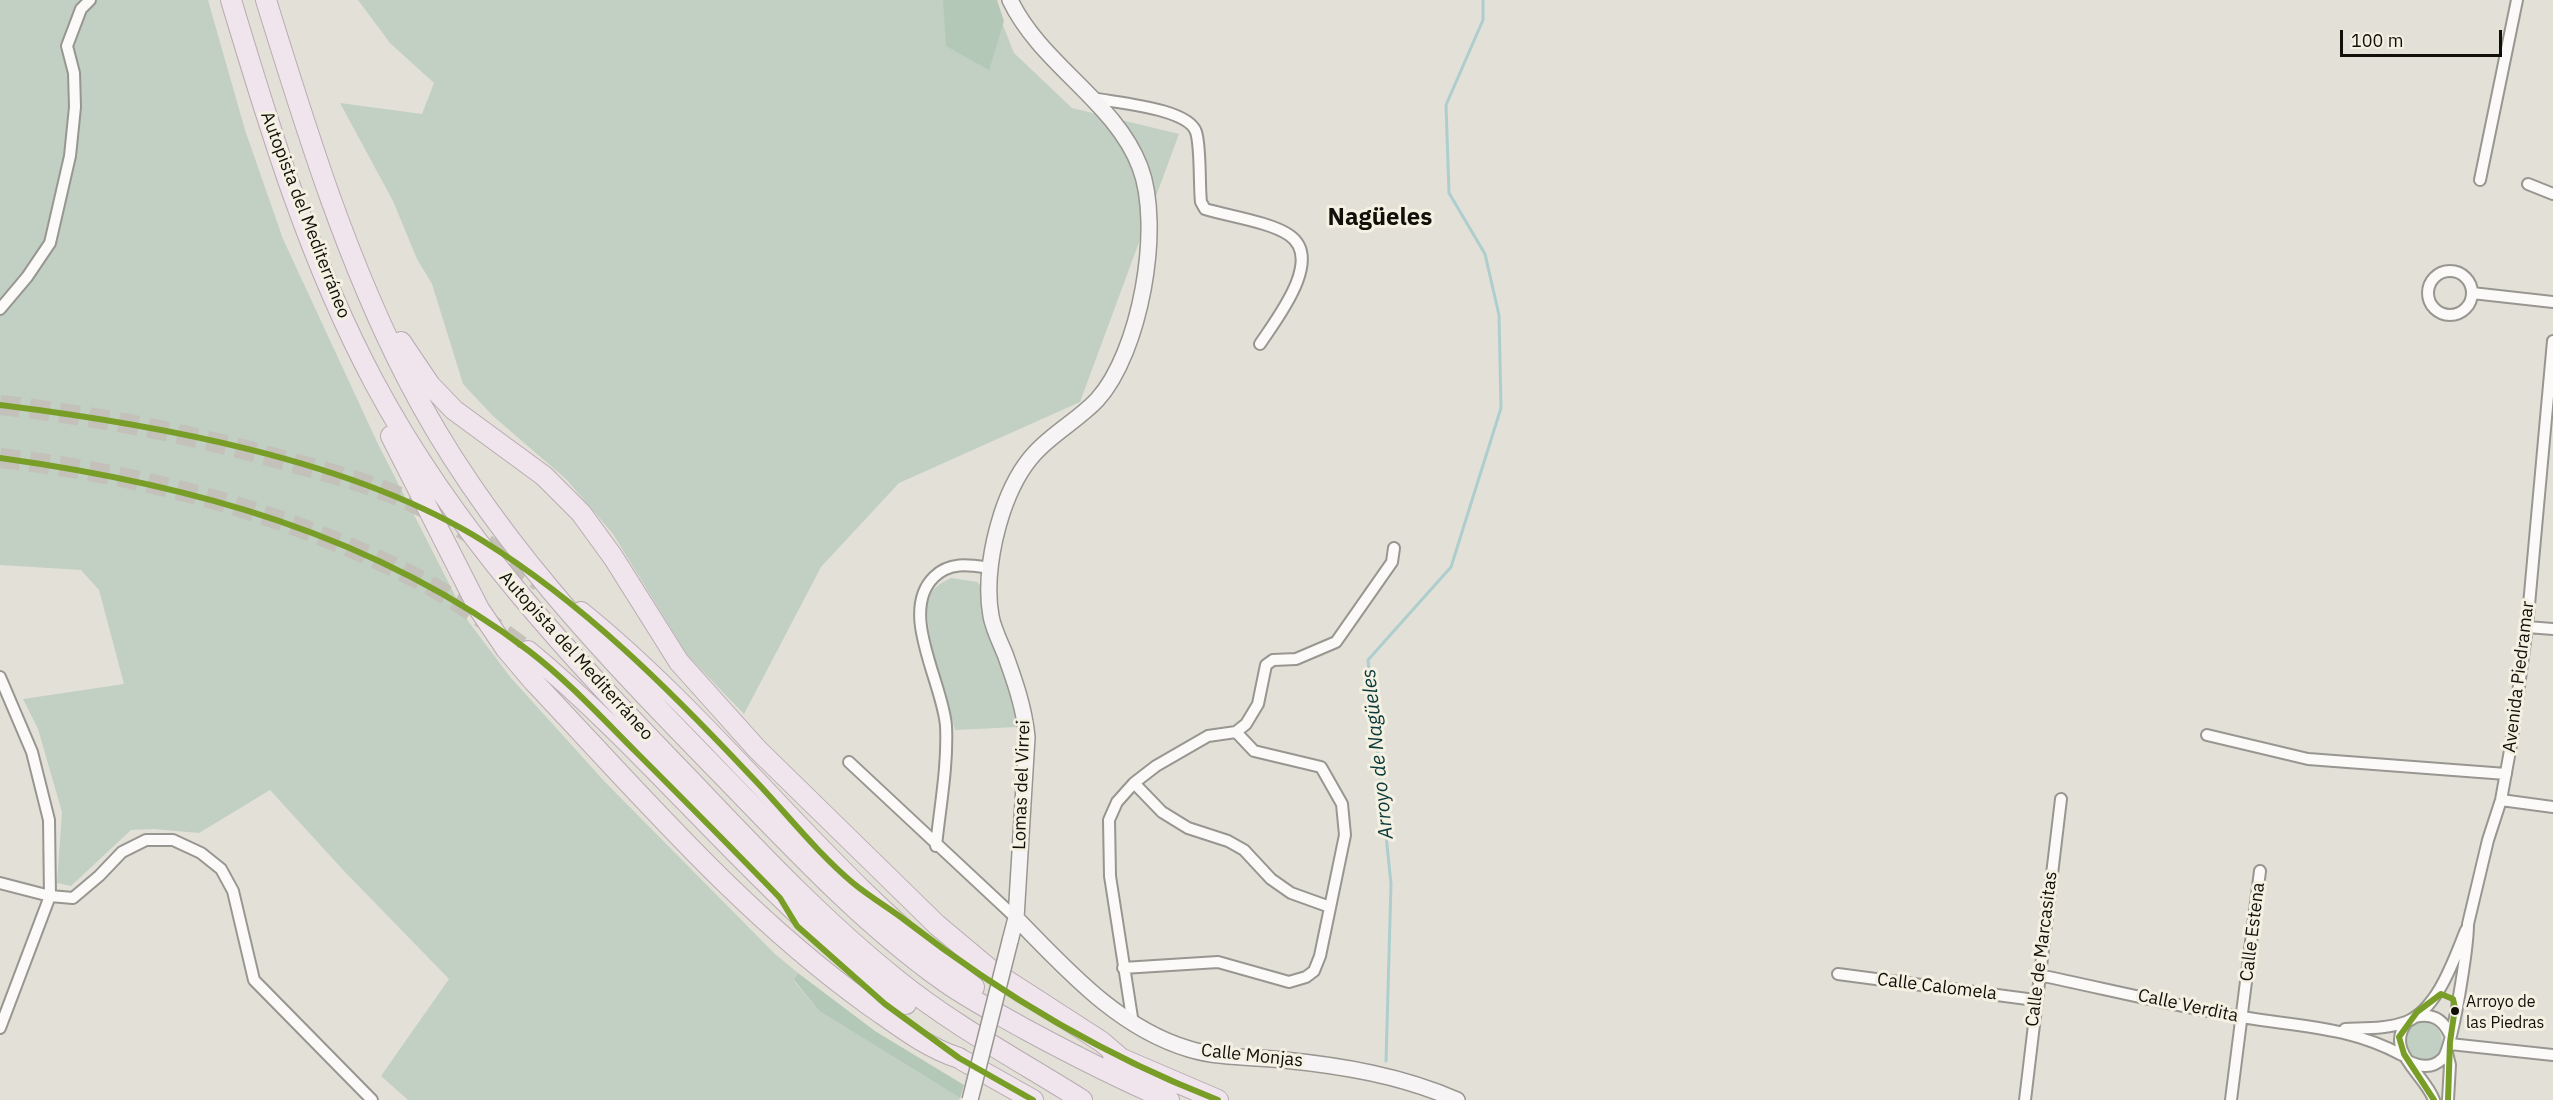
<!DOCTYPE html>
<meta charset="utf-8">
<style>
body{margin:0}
#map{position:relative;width:2553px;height:1100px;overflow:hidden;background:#e3e0d8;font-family:"IBM Plex Sans",sans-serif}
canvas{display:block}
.scale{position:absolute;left:2340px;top:30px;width:162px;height:27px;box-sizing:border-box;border:3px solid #100f0a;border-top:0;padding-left:8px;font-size:18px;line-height:21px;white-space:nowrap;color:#100f0a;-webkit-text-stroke:4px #f4f1e2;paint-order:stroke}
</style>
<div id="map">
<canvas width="2553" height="1100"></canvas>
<div class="scale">100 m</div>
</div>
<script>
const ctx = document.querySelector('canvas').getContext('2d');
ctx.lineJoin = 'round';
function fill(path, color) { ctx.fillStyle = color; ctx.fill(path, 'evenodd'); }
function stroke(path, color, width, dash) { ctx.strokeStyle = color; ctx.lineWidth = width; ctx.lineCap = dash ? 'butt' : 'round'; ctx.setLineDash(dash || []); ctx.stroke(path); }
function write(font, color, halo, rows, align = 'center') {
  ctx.font = font + ' "IBM Plex Sans",sans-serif'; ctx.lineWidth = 6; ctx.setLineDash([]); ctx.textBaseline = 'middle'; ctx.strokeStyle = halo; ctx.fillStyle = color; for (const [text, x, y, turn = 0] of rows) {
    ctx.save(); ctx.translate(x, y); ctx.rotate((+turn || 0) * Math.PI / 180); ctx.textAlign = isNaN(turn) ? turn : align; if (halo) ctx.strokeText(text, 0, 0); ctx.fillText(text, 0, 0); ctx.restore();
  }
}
const green = new Path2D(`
 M0,0H208L245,130L283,239L378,444L468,621L511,678L605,782L775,954L798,973L794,981L819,1011L960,1098L959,1100H408L381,1076L449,979L344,871L270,790L199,833L154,829L131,830L71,886L57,883L62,812L38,729L23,699L124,684L99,590L81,570L0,565Z
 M358,0H993L1014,53L1072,108L1179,134L1080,402L899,483L821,567L744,714L688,656L613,534L566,479L493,416L463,384L432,284L417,259L393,201L340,103L422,114L434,83L390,43Z
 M951,578L977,582L984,589L981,610L1014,701L1017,727L955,730C947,699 922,629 928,600C931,588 941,583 951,578Z
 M2404 1041a19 19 0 1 1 38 0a19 19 0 1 1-38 0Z`);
const forest = new Path2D(`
 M943,0H997L1004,21L989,70L946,46Z
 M798,973L875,1031L964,1085L960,1098L819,1011L794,980Z`);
const stream = new Path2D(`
 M1386,1061L1391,884L1368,660L1451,567L1501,408L1499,315L1485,254L1449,193L1446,105L1483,20V0`);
const highwayTunnel = new Path2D(`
 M0,405C100,416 196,435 293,463C334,474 379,486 418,505C462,526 501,553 540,582
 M0,458C144,474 288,513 418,579C457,599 493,626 528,651`);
const street = new Path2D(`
 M1092,98C1116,103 1188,108 1196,132C1201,147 1199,185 1201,202L1205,209C1228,216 1270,222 1289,235C1325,259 1275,321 1260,344
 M2480,180L2517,0
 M2528,184L2553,194
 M2428 293a22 22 0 1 1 44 0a22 22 0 1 1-44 0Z
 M2472,293L2553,302
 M0,309L27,277L50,243L70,156L75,107L74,73L67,46L81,9L90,0
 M2527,627L2553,629
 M0,677L32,752L49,820L50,896L0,1028
 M2207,735L2308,759L2506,774
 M849,762L1016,918
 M1134,783L1162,812L1188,828L1228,841L1244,850L1271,879L1291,893L1330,907
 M2501,800L2553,807
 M936,846C940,807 948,765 946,726C943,683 898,612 934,577C950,561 970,565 990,568
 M0,883L50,896L73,898L99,876L122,852L146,840H173L201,853L221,869L233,891L254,980L372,1100
 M1123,968L1218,962L1289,982L1306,977L1314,971L1320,956L1345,835L1342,804L1321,767L1254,751L1236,732
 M1838,974L2035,1000
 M2039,975C2106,989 2174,1006 2242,1017C2301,1027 2347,1026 2402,1055
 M2415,1017C2432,1013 2443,1019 2450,1035
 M2407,1022C2384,1051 2424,1073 2434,1100
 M1133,1024L1110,876L1109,820L1117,802L1134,783L1156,766L1208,736L1236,732L1246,724L1258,704L1266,665L1273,660L1296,659L1336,642L1392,562L1394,548
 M2345,1029C2365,1028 2387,1029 2406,1022C2438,1009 2454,959 2466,930
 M2450,1044L2553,1055
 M2447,1053L2450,1065L2448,1100
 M2408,1061C2420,1067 2432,1069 2442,1059C2453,1050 2468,944 2468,924L2488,840L2501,800L2511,745L2527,627L2553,341
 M2025,1100L2061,799
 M2231,1100L2260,871`);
const secondary = new Path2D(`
 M1010,0C1041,65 1115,101 1140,167C1163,227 1140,353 1097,400C1078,420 1053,433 1035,453C1020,469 1009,492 1002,513C992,544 985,583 991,616C993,628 1000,642 1005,654C1015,682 1024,707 1027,737L1016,918L1010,941
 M1016,918C1066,969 1118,1028 1189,1049C1218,1058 1254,1057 1284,1060C1344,1066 1402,1076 1457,1100`);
const highway = new Path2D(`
 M231,0C270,130 310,262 374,382C455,534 571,657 690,780C756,849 821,919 896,979C954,1026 1020,1061 1082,1100
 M266,0C306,129 346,260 408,380C488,536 609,659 730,783C796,851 863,923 941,979C967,998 995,1012 1023,1028C1071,1054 1118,1078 1169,1100
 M401,342L430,385L454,410L544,476L581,513L613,557L679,662L757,749L937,925L992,971L1102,1042L1124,1061
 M391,436L479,609L506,649L534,682C640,794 743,915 869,1005C898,1025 925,1047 959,1058
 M581,612C722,726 828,878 974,987
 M528,651C661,761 765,903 906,1004
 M1113,1055L1218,1100
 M962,1060L1033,1100`);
const secondaryBridge = new Path2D(`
 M970,1100L1010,941`);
const bus1 = new Path2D(`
 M0,405C152,424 352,459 483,541C583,603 669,689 749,774C783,809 816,852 853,883C870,897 889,908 906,921C1003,996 1104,1056 1218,1100
 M0,458C188,484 375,534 529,651C568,681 602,718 637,753C685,801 733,849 780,898L797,926L885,1004L959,1058L1033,1100
 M2434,1100L2404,1054L2399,1037L2417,1012L2441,994L2453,999L2455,1008L2450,1042L2448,1100`);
const markers = [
 [2455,1011,5,"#100f0a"]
];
const busNames = [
 ["Arroyo de",2466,1002],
 ["las Piedras",2466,1023]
];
const streetNames = [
 ["Autopista del Mediterráneo",305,215,69],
 ["Autopista del Mediterráneo",576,656,48],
 ["Avenida Piedramar",2519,677,-83],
 ["Lomas del Virrei",1022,785,-88],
 ["Calle Estena",2253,932,-83],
 ["Calle de Marcasitas",2042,949,-83],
 ["Calle Calomela",1937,987,7],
 ["Calle Verdita",2188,1006,12],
 ["Calle Monjas",1252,1056,6]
];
const waterNames = [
 ["Arroyo de Nagüeles",1378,754,-96]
];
const districtNames = [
 ["Nagüeles",1380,218]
];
fill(green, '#c1d0c3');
fill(forest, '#b4c8b8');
stroke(stream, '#adcecd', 3);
stroke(highwayTunnel, '#c3c1b9', 20, [20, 10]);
stroke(street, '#989690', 14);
stroke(secondary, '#989690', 18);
stroke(highway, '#b8acb2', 22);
stroke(street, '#fbfaf9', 10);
stroke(secondary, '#f7f4f5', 15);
stroke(highway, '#f0e5ed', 20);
stroke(secondaryBridge, '#989690', 18, []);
stroke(secondaryBridge, '#f7f4f5', 15);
stroke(bus1, '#789e28', 6);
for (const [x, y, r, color] of markers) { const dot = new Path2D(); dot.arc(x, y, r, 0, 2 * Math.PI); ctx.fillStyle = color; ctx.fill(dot); stroke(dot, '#f4f1e2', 2); }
write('16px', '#100f0a', '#f4f1e2', busNames, 'left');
write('18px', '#100f0a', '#f4f1e2', streetNames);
write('italic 20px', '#09393a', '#f4f1e2', waterNames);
write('bold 24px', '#100f0a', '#f4f1e2', districtNames);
</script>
